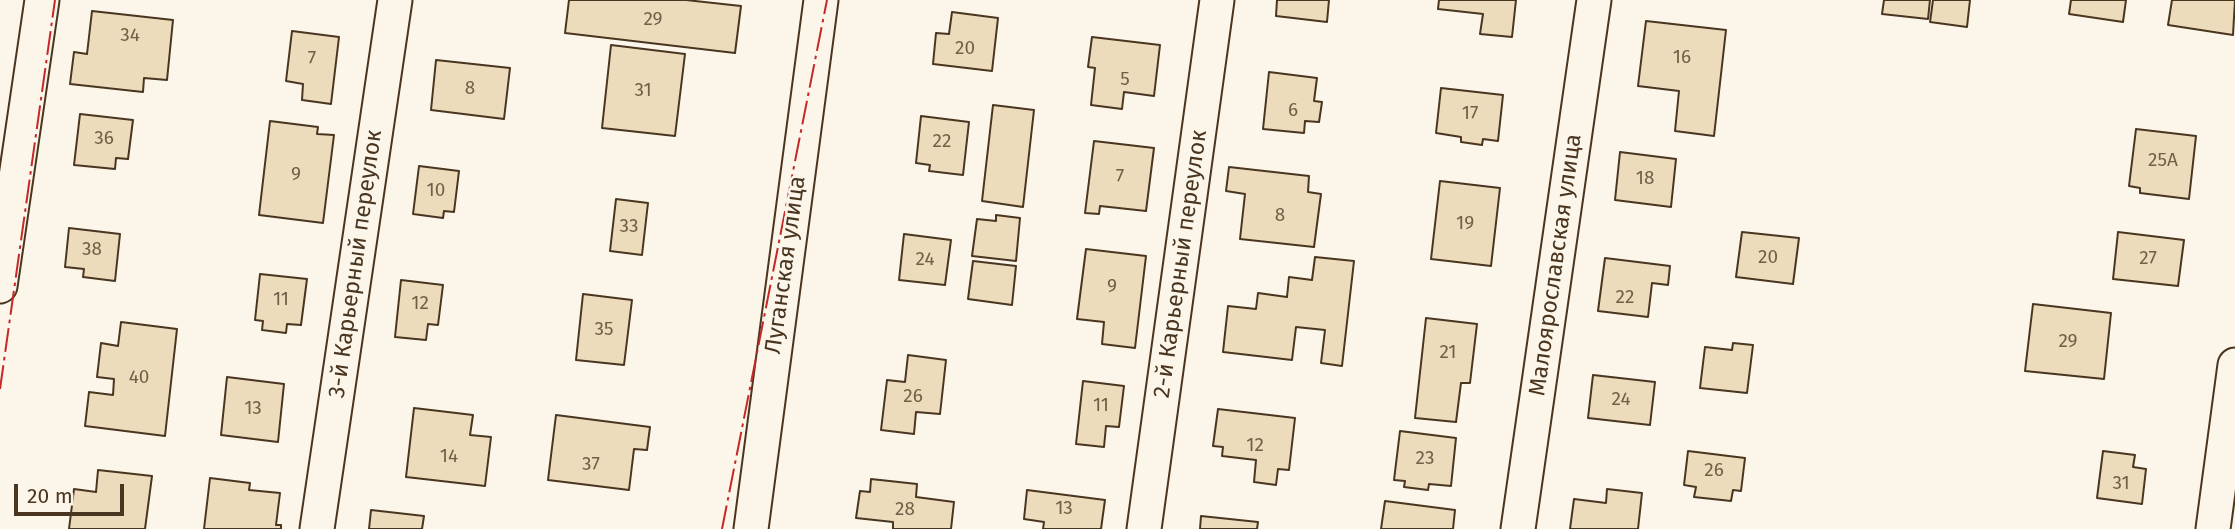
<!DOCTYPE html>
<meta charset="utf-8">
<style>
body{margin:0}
#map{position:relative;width:2235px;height:529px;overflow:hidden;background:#fbf6e9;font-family:"Fira Sans",sans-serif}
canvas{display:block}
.scale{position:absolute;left:14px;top:484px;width:110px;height:32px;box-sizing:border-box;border:4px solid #4a3520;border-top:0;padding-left:9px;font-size:21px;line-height:24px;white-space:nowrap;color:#4a3520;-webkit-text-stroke:5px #fbf6e9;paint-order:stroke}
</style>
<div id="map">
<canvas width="2235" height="529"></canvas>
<div class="scale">20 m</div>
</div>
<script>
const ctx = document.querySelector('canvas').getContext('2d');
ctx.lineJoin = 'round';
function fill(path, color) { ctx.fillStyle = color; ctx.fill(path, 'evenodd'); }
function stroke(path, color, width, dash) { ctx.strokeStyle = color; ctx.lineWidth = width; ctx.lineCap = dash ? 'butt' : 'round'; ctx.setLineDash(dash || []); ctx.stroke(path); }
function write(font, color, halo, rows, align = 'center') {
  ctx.font = font + ' "Fira Sans",sans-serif'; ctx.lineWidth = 5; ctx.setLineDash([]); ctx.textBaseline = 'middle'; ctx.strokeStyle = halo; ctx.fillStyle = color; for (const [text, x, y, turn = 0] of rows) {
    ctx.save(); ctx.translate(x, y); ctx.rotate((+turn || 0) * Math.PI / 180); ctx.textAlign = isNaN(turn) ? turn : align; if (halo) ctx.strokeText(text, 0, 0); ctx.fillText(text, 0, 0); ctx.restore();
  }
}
const building = new Path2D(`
 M569,0H686L741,6L735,53L565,33Z
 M1277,0H1329L1327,22L1276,16Z
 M1439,0H1516L1512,37L1480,34L1483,14L1438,9Z
 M1884,0H1930L1928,19L1882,14Z
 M1933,0H1970L1967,27L1930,22Z
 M2071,0H2126L2123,22L2069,14Z
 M2172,0H2235L2233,35L2168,25Z
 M92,11L173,20L167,80L144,78L143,92L70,84L74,52L87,54Z
 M952,12L998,18L992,71L933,64L936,33L949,34Z
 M1646,21L1726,30L1714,136L1675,131L1679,91L1638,86Z
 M292,31L339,37L331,104L302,100L303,84L286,81Z
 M1092,37L1160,45L1154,96L1124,92L1122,109L1091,105L1095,68L1088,67Z
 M611,45L685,54L675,136L602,128Z
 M436,60L510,68L504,119L431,110Z
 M1269,72L1317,78L1314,101L1322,102L1319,122L1305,121L1304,133L1263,129Z
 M1441,88L1503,95L1498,141L1483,139L1482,145L1461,142V137L1436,133Z
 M993,105L1034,110L1023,207L982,201Z
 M80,114L133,120L128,159L116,158L115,169L74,165Z
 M921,116L969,122L963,175L929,171L930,165L916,163Z
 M270,121L318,127L317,134L334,135L323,223L259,215Z
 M2136,129L2196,136L2189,199L2140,193V188L2129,186Z
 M1094,141L1154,148L1146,211L1100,206L1099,214L1085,213Z
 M1620,152L1676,159L1671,207L1615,200Z
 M419,166L459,171L454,212L444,211L443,218L413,214Z
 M1229,167L1309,176L1308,192L1321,194L1314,247L1240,239L1245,194L1226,191Z
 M1440,181L1500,188L1491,266L1431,259Z
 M616,199L648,203L642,255L610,251Z
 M996,215L1020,218L1016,261L972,256L977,219L996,221Z
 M69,228L120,234L115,281L83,277L84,269L65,267Z
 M1742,232L1799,238L1793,284L1736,277Z
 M2118,232L2184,240L2178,286L2113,279Z
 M904,234L951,240L945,285L899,280Z
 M1086,249L1146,256L1135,348L1102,344L1104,322L1077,319Z
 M1315,257L1354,261L1342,366L1321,363L1325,330L1296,327L1292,360L1223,352L1228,306L1256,309L1258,293L1287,297L1289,277L1312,280Z
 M1605,258L1670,266L1668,285L1652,283L1648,317L1598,311Z
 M973,261L1016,266L1012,305L968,299Z
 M260,274L307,279L301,325L287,324L286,333L262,330L263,321L255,320Z
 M401,280L443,285L438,325L428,324L426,340L395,337Z
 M583,294L632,300L624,365L576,360Z
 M2033,304L2111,313L2104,379L2025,371Z
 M1426,318L1477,324L1470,383H1461L1456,422L1415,418Z
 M121,322L177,329L165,436L85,426L89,392L113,395L114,379L97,377L101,343L118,346Z
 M1733,343L1753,345L1747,393L1700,388L1705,347L1732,350Z
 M908,355L946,360L940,414L916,412L914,434L881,430L887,380L905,382Z
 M1593,375L1655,382L1650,425L1588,418Z
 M227,377L284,384L278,442L221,435Z
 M1083,381L1124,386L1119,427L1106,426L1104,447L1076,444Z
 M414,408L473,415L470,435L491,437L485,486L406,477Z
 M1218,409L1295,418L1289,470L1278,469L1276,485L1254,482L1256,460L1222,456L1223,447L1213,446Z
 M556,415L650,427L647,450L634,449L629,490L548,480Z
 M1400,431L1456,438L1451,486L1429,484L1428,490L1404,487L1405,481L1394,480Z
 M1688,451L1745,458L1741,491L1733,490L1731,501L1694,497L1696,487L1684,485Z
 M2103,451L2135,455L2133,467L2146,469L2142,504L2097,498Z
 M98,470L152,476L145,529H69L74,489L96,492Z
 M210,478L250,483L249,490L280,493L276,525H281V529H204Z
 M871,479L917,484L916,497L954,502L951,529H893V522L856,518L860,491L870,492Z
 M1607,489L1642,493L1638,529H1570L1574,499L1606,503Z
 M1027,490L1105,500L1101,529H1043L1044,522L1024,519Z
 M1385,501L1455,510L1453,529H1381Z
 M371,510L424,516L422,529H369Z
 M1201,516L1258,522L1257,529H1200Z`);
const minor = new Path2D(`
 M0,286L42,0
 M317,529L395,0
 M751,529L821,0
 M1144,529L1217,0
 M1518,529L1594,0
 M2213,529L2235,365`);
const power = new Path2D(`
 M0,389L55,0
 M722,529L827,0`);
const numberNames = [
 ["29",653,20],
 ["34",130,36],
 ["20",965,49],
 ["16",1682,58],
 ["7",312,59],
 ["5",1125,80],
 ["8",470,89],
 ["31",643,91],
 ["6",1293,111],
 ["17",1470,114],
 ["36",104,139],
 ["22",942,142],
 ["25А",2163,161],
 ["9",296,175],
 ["7",1120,177],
 ["18",1645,179],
 ["10",436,191],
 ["8",1280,216],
 ["19",1465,224],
 ["33",629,227],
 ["38",92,250],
 ["20",1768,258],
 ["27",2148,259],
 ["24",925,260],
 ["9",1112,287],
 ["22",1625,298],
 ["11",281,300],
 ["12",420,304],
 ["35",604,330],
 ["29",2068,342],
 ["21",1448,353],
 ["40",139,378],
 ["26",913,397],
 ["24",1621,400],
 ["11",1101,406],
 ["13",253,409],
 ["12",1255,446],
 ["14",449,457],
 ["23",1425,459],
 ["37",591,465],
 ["26",1714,471],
 ["31",2121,484],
 ["13",1064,509],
 ["28",905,510]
];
const streetNames = [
 ["3-й Карьерный переулок",356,264,-82],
 ["2-й Карьерный переулок",1181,264,-82],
 ["Луганская улица",786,265,-82],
 ["Малоярославская улица",1556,265,-82]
];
fill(building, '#ecdcbc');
stroke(building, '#4a3520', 2);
stroke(minor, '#4a3520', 37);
stroke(minor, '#fbf6e9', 33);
stroke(power, '#c62828', 2, [24, 5, 3.5, 5]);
write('19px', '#725f47', null, numberNames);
write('23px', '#4a3520', '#fbf6e9', streetNames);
</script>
